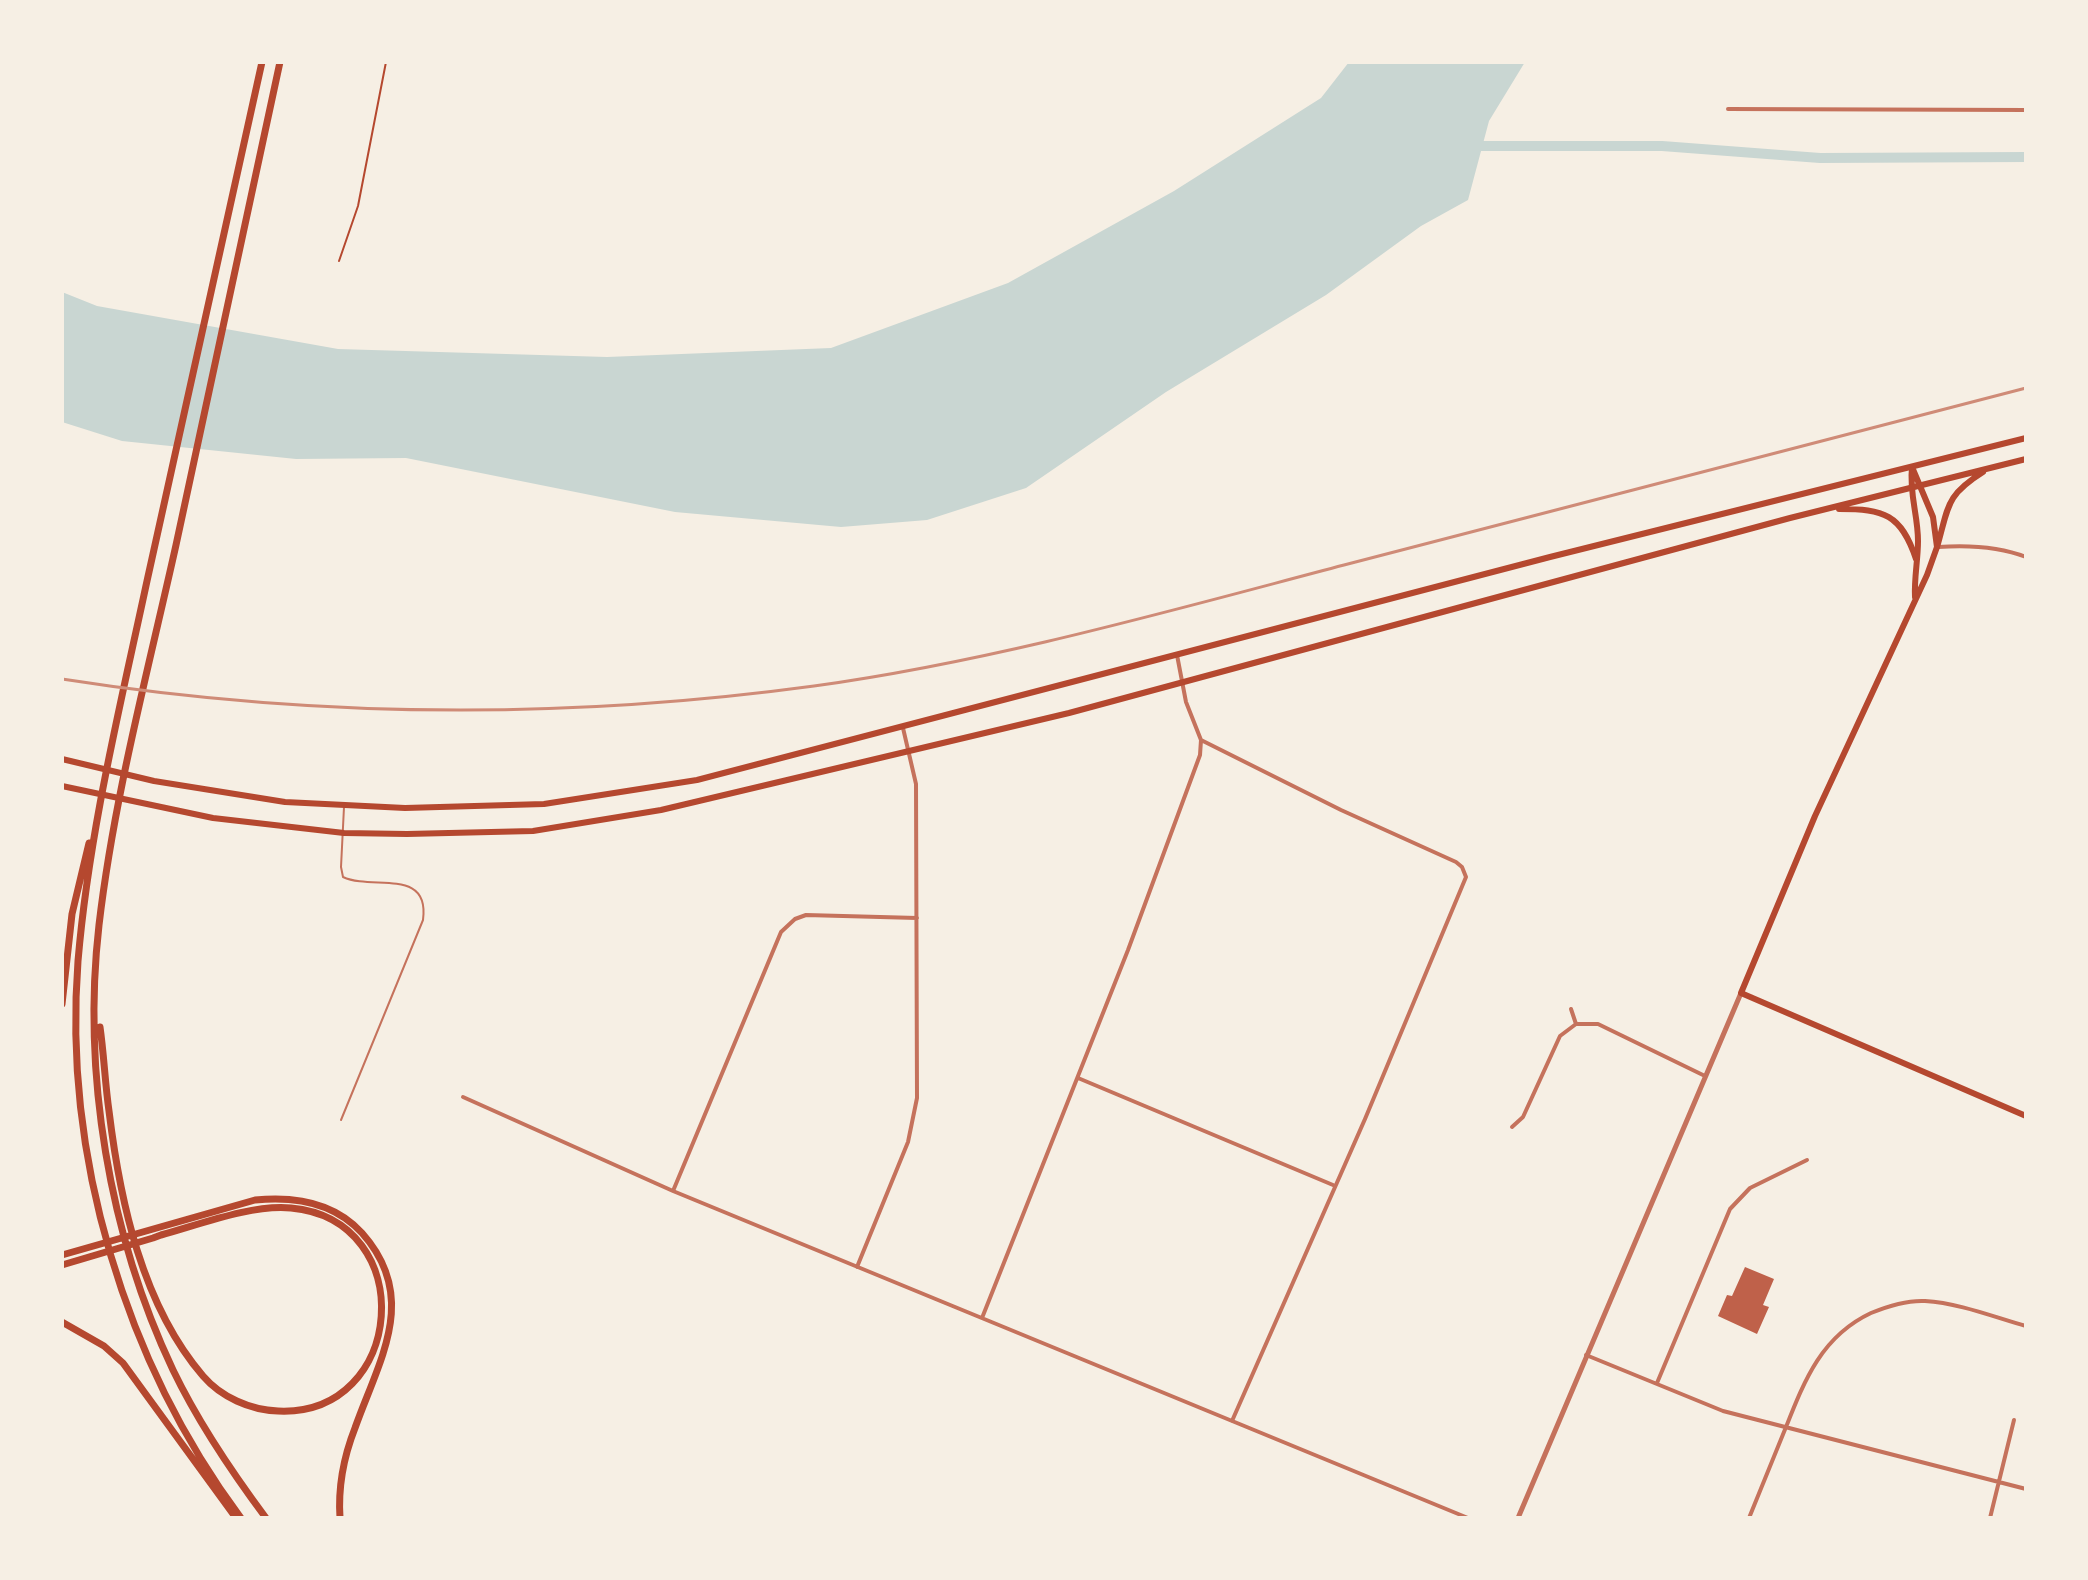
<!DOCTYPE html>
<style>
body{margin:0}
#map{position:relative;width:2088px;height:1580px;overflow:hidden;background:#f6efe4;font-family:Bitter,serif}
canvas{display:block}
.frame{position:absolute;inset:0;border:64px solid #f6efe4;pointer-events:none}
</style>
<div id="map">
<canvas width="2088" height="1580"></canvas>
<div class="frame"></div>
</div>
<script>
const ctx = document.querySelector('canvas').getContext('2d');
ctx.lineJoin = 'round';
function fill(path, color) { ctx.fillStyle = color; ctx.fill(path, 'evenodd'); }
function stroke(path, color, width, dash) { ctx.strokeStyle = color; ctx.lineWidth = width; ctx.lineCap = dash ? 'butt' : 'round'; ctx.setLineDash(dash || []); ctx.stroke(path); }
const water = new Path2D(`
 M1349,62H1525L1489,121L1468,200L1421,226L1326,295L1166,392L1026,488L927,520L841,527L675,512L406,458L296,459L122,441L62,422V292L97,306L338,349L607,357L831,348L1008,283L1174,191L1321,98Z`);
const canal = new Path2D(`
 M1472,146H1662L1820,158L2026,157`);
const building = new Path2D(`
 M1745,1267L1774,1279L1763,1305L1769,1307L1757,1334L1718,1316L1727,1295L1732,1296Z`);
const path = new Path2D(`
 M339,261L358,206L386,62`);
const service = new Path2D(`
 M341,1120L423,920C430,867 373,891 343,877L341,867L344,807`);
const minor = new Path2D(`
 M1728,109L2026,110
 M1938,547C1967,545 1998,546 2026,557
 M1201,740L1341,810L1456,862L1462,867L1466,877L1365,1119L1232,1421
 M1571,1009L1576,1024
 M1078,1078L1333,1185
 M463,1097L673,1191L1468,1518
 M1512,1127L1523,1117L1560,1036L1576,1024H1598L1705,1076
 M673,1191L781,932L795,919L806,915L917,918
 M857,1267L908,1142L917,1098L916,784L903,728
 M982,1318L1128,950L1200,755L1201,740L1186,702L1177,655
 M1586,1355L1723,1411L2026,1489
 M1657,1383L1730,1209L1750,1188L1807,1160
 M1749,1518C1761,1488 1774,1457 1786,1427C1805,1379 1822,1336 1871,1313C1888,1306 1906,1300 1925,1301C1959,1303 1994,1317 2026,1326
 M1990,1518L2014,1420`);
const tertiary = new Path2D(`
 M1518,1518L1741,993`);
const secondary = new Path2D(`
 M1912,467L1933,517L1937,547L1927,575L1815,816L1741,993L2026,1116
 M1912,467C1909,494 1918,515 1918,541C1918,560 1914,578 1915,597`);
const primary = new Path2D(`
 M1839,509C1884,509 1901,514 1916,559
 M1937,547C1949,506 1945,496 1983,472
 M62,759L154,781L285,802L405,808L544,804L697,780L1550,557L2026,438
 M62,786L213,818L344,833L407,834L533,831L661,810L1069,713L1790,518L2026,459`);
const motorway = new Path2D(`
 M62,1004L72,914L89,843
 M62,1255L255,1200C295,1196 334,1202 362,1233C420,1298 379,1360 355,1428C344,1456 338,1488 340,1518
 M62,1265L153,1238L161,1235C198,1225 252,1204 291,1208C421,1220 406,1417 278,1411C250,1410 221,1397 203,1376C142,1305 120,1201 109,1111C105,1083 104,1055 100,1027
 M62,1322L104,1346L123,1363L236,1518
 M241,1518C125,1362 63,1156 78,961C89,832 120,707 147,581C185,408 224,235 262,62
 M266,1518C231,1471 198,1422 173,1370C109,1235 82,1073 99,925C114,797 148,671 176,545C212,384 246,223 280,62`);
const rail = new Path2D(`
 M62,679C311,718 564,720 814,686C994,661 1169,611 1344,565C1571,506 1799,447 2026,388`);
fill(water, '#c9d6d2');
stroke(canal, '#c9d6d2', 10);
fill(building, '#bf614a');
stroke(path, '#b5482f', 2);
stroke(service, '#c5725c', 2);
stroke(minor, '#c5725c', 4);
stroke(tertiary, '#c5725c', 5);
stroke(secondary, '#b5482f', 6);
stroke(primary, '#b5482f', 6);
stroke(motorway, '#b5482f', 7);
stroke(rail, '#cf8b77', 3);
</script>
